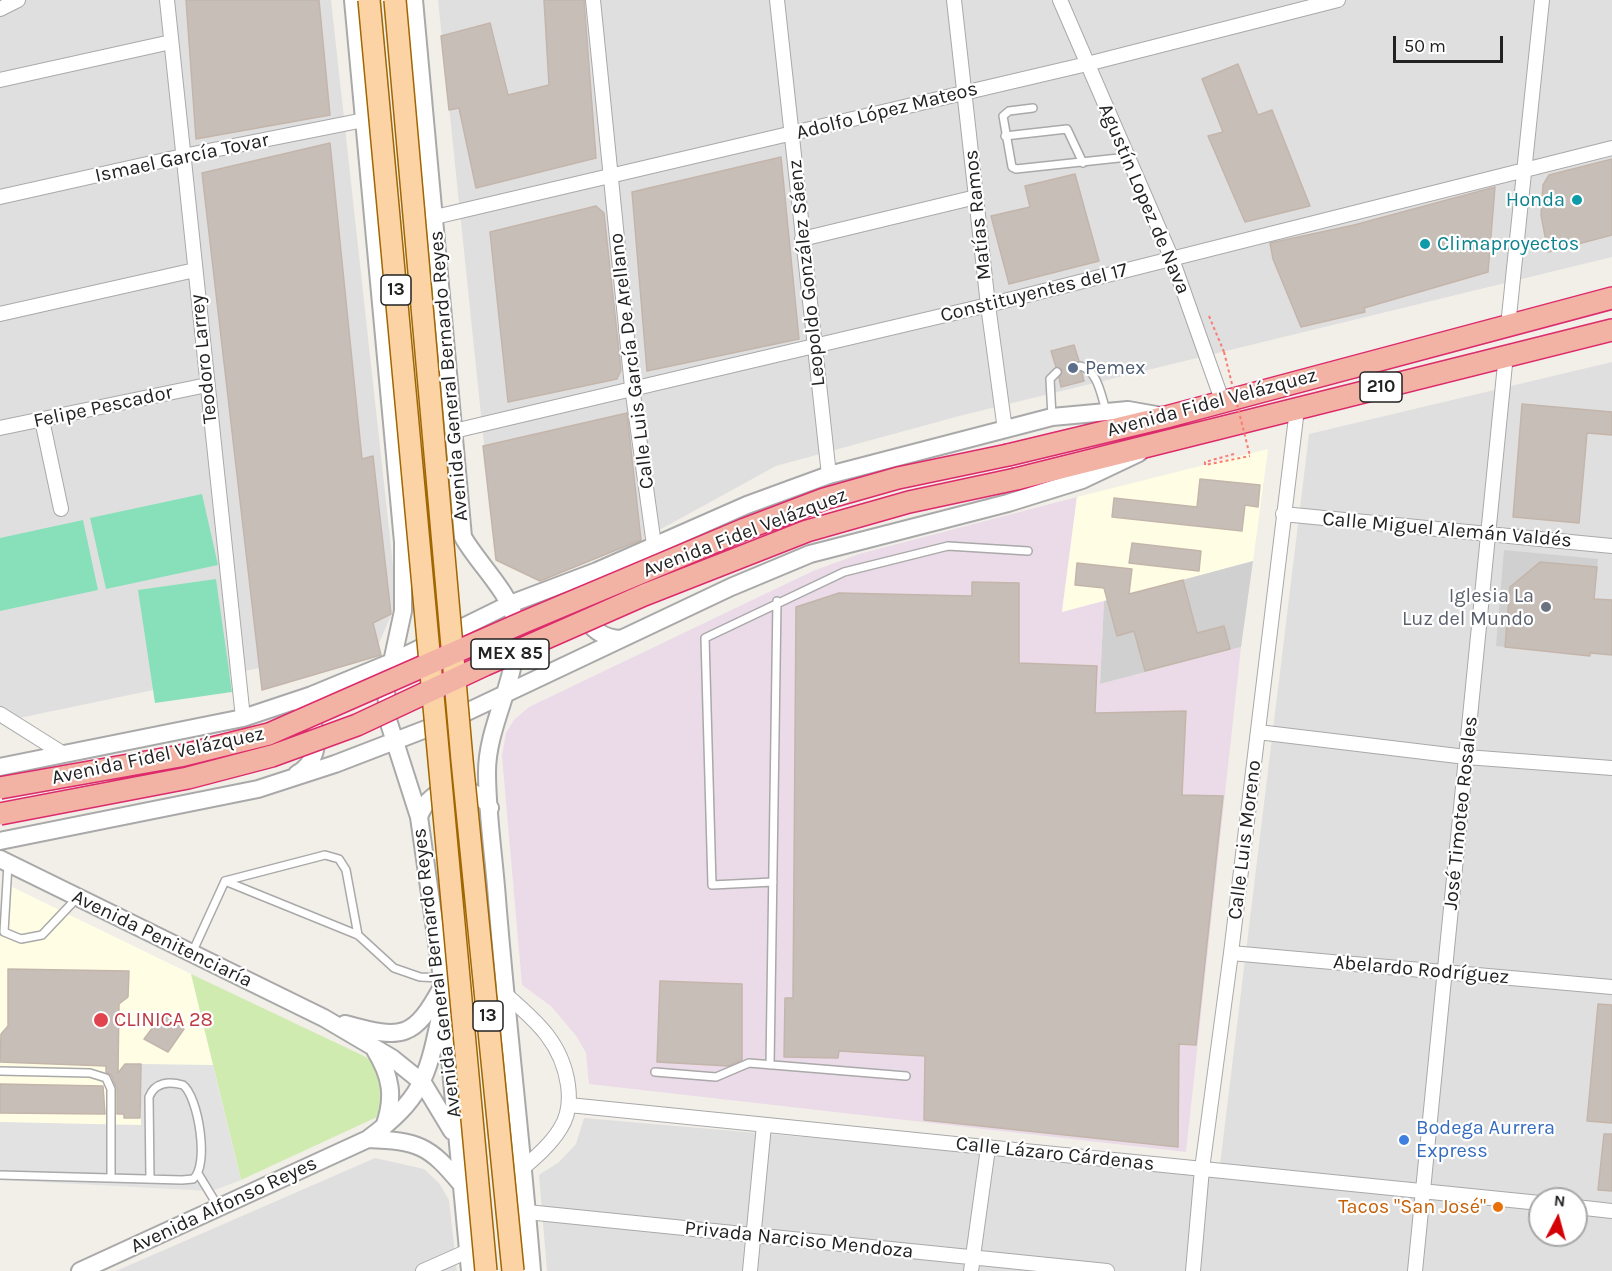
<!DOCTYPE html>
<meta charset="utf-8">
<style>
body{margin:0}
#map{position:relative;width:1612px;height:1271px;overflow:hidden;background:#f2efe9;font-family:Karla,sans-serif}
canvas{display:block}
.north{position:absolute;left:1528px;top:1187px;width:60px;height:60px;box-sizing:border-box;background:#fff;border:2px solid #a7a7a7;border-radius:50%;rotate:6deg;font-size:16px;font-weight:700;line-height:24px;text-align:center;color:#222}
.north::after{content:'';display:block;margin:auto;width:21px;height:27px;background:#d40006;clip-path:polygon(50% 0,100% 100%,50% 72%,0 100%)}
.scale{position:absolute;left:1393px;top:36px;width:110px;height:27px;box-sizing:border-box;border:3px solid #222;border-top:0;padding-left:8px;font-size:18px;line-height:21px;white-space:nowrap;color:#222;-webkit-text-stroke:4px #fff;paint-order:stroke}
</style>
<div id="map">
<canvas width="1612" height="1271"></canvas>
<div class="north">N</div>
<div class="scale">50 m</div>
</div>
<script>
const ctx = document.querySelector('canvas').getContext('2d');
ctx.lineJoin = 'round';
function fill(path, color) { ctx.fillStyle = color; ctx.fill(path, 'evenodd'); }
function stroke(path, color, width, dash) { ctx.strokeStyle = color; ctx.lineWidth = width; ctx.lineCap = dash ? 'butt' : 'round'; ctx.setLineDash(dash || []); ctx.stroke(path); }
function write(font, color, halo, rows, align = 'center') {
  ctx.font = font + ' Karla,sans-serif'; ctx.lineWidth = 4.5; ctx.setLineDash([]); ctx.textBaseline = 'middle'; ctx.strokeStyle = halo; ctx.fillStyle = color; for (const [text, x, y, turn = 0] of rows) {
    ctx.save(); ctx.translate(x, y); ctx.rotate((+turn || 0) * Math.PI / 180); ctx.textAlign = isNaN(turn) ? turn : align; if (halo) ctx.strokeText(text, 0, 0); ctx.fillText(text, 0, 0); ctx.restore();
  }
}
const residential = new Path2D(`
 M0,0H331L397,602L379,643L0,722Z
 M438,0H1612V257L963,415L776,466L641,540L540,581L496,560Z
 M1612,362V1271H547L539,1175L559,1162L576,1144L584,1118L1219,1173L1309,434ZM1540,1199H1576V1235H1540Z
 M375,1158L424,1169L439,1183L449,1200L457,1271H116Z`);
const industrial = new Path2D(`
 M1077,497L1062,611L1104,601L1100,684L1241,647L1186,1152L589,1084L586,1053L577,1037L551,1006L522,985L502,756L506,733L514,720L529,707L813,571L859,554Z`);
const education = new Path2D(`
 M1268,449L1253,561L1062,612L1077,497Z
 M6,884L191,974L241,1180H0V932Z`);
const religious = new Path2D(`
 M1504,550L1598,559L1589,656L1496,646Z
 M1253,561L1241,647L1100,684L1104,601Z`);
const grass = new Path2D(`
 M191,974L366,1057L377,1066L385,1102L377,1117L241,1180Z`);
const pitch = new Path2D(`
 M202,494L218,565L106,589L90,518Z
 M83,520L98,590L0,611V538Z
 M216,579L232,692L155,703L138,590Z`);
const parking = new Path2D(`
 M141,1064L213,1065L241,1180L212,1191L0,1180V1122L141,1125Z`);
const building = new Path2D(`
 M186,0H319L330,115L196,139Z
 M544,0H584L596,158L476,188L459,108L449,110L441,36L490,23L508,95L549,85Z
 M1238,64L1258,115L1272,110L1310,206L1245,222L1208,136L1223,132L1202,79Z
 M330,143L362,459L373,456L391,614L373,623L381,655L262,690L202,173Z
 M781,157L799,339L647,371L632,192Z
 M1612,159V235L1548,252L1541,215L1543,185L1549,175Z
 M1075,174L1099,261L1009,284L991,216L1030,207L1025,186Z
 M1495,187L1488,272L1364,308L1365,312L1301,327L1273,259L1270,243L1354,225Z
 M596,206L604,213L621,370L617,379L508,402L490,232Z
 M1074,345L1079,361L1075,367L1082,373L1084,381L1061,387L1059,378L1062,370L1056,367L1051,351Z
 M1522,404L1612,412V435L1587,433L1579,523L1513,517Z
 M627,413L641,540L540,581L496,560L483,446Z
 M1200,479L1260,485L1258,507L1245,505L1242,531L1112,517L1114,498L1197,507Z
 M1132,543L1201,551L1199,571L1129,563Z
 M1540,562L1597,567L1594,599L1612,600V655L1590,653V656L1505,647L1510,587Z
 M1077,563L1132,569L1129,594L1183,580L1197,633L1224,626L1230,649L1145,671L1134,631L1117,636L1104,588L1075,585Z
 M972,582L1019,583V663L1097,666L1095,713L1186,711L1182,795L1223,796L1196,1045L1179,1044L1178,1147L924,1120L925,1056L839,1051L838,1058L784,1057L785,998H793L796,607L839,593L972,596Z
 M8,969L129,971L128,997L119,1004L118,1073L125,1064H141L140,1118H124V1114H117V1089L111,1075L106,1072V1066L0,1062L1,1034L8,1026Z
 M660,981L742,984V1060L728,1066L657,1062Z
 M1598,1004L1612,1005V1123L1587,1121Z
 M163,1014L184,1029L168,1052L144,1039Z
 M0,1084L103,1086L105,1114L0,1113Z
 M1604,1134H1612V1191L1598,1190Z`);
const path = new Path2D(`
 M1209,316L1224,352
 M1234,454L1205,462V465L1250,456`);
const service = new Path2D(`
 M1033,108L1009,111L1003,116L1012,167L1016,169L1128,157
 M1005,136L1067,129L1083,163
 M1080,366C1098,370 1101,396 1106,410
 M1052,417L1050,379L1057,372
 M8,864L4,932L21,939L42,935L77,898
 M225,881L358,935L394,968L420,977L441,978
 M225,881L325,855L339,859L346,870L358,935
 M773,882L712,885L705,638L844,572L948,546L1028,551
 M192,953L225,881
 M770,1065L777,601
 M0,1071L90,1073L106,1078L111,1089V1178
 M655,1072L716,1077L749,1063L906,1076
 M0,1175L182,1180L193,1179C210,1166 198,1096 183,1085C169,1081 155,1082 149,1097L150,1179
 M199,1175L219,1208`);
const minor = new Path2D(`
 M167,0L243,718
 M593,0L632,387L654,545
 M777,0L829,475
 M954,0L988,305L1005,430
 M1060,0L1172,259L1222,400
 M0,9L18,0
 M0,80L171,42
 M0,197L183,156L364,120
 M435,217L1087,64L1338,0
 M802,239L976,197
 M0,314L195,270
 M1508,326L1542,0
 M42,420L61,509
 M0,428L207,385
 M454,431L988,305L1612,148
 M1283,514L1612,546
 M0,714L62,753
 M1258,732L1466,757L1612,768
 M1231,953L1612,987
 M504,993C535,1020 562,1042 568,1085C570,1100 569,1116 560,1129C551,1144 536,1157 522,1169
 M569,1105L1540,1203
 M1576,1207L1612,1211
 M527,1212L1107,1271
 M423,1271L468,1251
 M750,1271L764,1125
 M971,1271L988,1148
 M1193,1271L1202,1169L1231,953L1297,409
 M1415,1271L1506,354`);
const tertiary = new Path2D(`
 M353,0L403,542V611L386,690L388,720L419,817L443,985L470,1271
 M414,0L463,537C477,562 508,591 514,617C525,670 487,720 487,772C487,814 494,857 497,899C507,1023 522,1147 532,1271
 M583,612C590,629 602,638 621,639
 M0,767L243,718L312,695L392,662L510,604L597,571L747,505L829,475L1052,417L1128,410L1162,416
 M297,774C321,760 322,728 302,710
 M419,817C431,783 471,779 490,808
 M0,841L258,789L335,764L452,719L731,587L810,554L1008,503L1082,480L1139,453
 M0,859L324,1018L392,1058L423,1083L452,1131
 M345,1024C403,1040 414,1039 443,985
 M375,1050C391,1076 395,1097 384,1127
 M368,1139C418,1141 429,1145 461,1184
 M80,1271L368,1139C421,1099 427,1080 440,1017`);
const trunk = new Path2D(`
 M1008,455L1166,417L1612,298
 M1016,479L1612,330`);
const pathBridge = new Path2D(`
 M1224,352L1250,456`);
const primaryBridge = new Path2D(`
 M369,0L486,1271
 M395,0L462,760L513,1271`);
const trunkBridge = new Path2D(`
 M0,788L180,756L269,734L524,622L745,529L824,499L898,478L1008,455
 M0,814L188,778L272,756L357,725L485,665L644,595L807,531L909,502L1016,479`);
const markers = [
 [1577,200,6,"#0f9aa8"],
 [1425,244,6,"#0f9aa8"],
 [1073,368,6,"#5c6f8a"],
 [1546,607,6,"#6b7280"],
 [101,1020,8,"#e0444e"],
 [1404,1140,6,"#3f7fe0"],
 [1498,1207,6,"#e8710a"]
];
const shields = [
 [396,290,30],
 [1381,387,42],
 [510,654,78],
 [488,1016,30]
];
const shieldNames = [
 ["13",396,290],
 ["210",1381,387],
 ["MEX 85",510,654],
 ["13",488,1016]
];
const streetNames = [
 ["Adolfo López Mateos",887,111,-14],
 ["Ismael García Tovar",182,158,-12],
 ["Agustín Lopez de Nava",1144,199,67],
 ["Matías Ramos",978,215,-96],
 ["Leopoldo González Sáenz",807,273,-96],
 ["Constituyentes del 17",1034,293,-14],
 ["Teodoro Larrey",204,359,-96],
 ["Calle Luis García De Arellano",632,361,-97],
 ["Avenida General Bernardo Reyes",449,376,-95],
 ["Avenida Fidel Velázquez",1212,403,-15],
 ["Felipe Pescador",103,407,-12],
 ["Calle Miguel Alemán Valdés",1447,530,5],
 ["Avenida Fidel Velázquez",745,533,-21],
 ["Avenida Fidel Velázquez",158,756,-12],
 ["José Timoteo Rosales",1461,813,-84],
 ["Calle Luis Moreno",1245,840,-83],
 ["Avenida Penitenciaría",162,939,26],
 ["Abelardo Rodríguez",1421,970,5],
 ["Avenida General Bernardo Reyes",437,973,-97],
 ["Calle Lázaro Cárdenas",1055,1154,6],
 ["Avenida Alfonso Reyes",224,1205,-25],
 ["Privada Narciso Mendoza",799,1240,6]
];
const cultureNames = [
 ["Honda",1565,200],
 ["Climaproyectos",1437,244,"left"]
];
const serviceNames = [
 ["Pemex",1085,368]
];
const worshipNames = [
 ["Iglesia La",1534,596],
 ["Luz del Mundo",1534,619]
];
const healthNames = [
 ["CLINICA 28",114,1020]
];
const shopNames = [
 ["Bodega Aurrera",1416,1128],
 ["Express",1416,1151]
];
const foodNames = [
 ["Tacos \"San José\"",1486,1207]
];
fill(residential, '#e0dfdf');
fill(industrial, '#ebdbe8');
fill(education, '#fffee5');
fill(religious, '#d0d0d0');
fill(grass, '#cfebb0');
fill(pitch, '#88e0bb');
fill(parking, '#e2e2e2');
fill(building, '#c7beb8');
stroke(building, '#c4b5ab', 1.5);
stroke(service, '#a9a9a9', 10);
stroke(minor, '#a9a9a9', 16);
stroke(tertiary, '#a9a9a9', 20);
stroke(trunk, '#dc2a6c', 24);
stroke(path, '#fa7b72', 2, [3, 3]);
stroke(service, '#fff', 7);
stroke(minor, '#fff', 14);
stroke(tertiary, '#fff', 16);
stroke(trunk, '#f2b2a4', 21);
stroke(primaryBridge, '#a06600', 24, []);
stroke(trunkBridge, '#dc2a6c', 24, []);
stroke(pathBridge, '#fa7b72', 2, [3, 3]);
stroke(primaryBridge, '#fcd3a4', 21);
stroke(trunkBridge, '#f2b2a4', 21);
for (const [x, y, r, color] of markers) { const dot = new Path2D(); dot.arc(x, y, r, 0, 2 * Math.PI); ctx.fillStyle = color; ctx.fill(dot); stroke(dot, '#fff', 2); }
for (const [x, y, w] of shields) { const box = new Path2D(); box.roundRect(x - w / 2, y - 15, w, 30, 4.5); ctx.fillStyle = '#fff'; ctx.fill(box); stroke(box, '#222', 1.5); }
write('bold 18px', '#222', null, shieldNames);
write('20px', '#222', '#fff', streetNames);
write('20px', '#0d838f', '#fff', cultureNames, 'right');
write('20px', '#4e5e75', '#fff', serviceNames, 'left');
write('20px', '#5b616d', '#fff', worshipNames, 'right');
write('20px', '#be3a42', '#fff', healthNames, 'left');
write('20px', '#366cbe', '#fff', shopNames, 'left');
write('20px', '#c56008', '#fff', foodNames, 'right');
</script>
